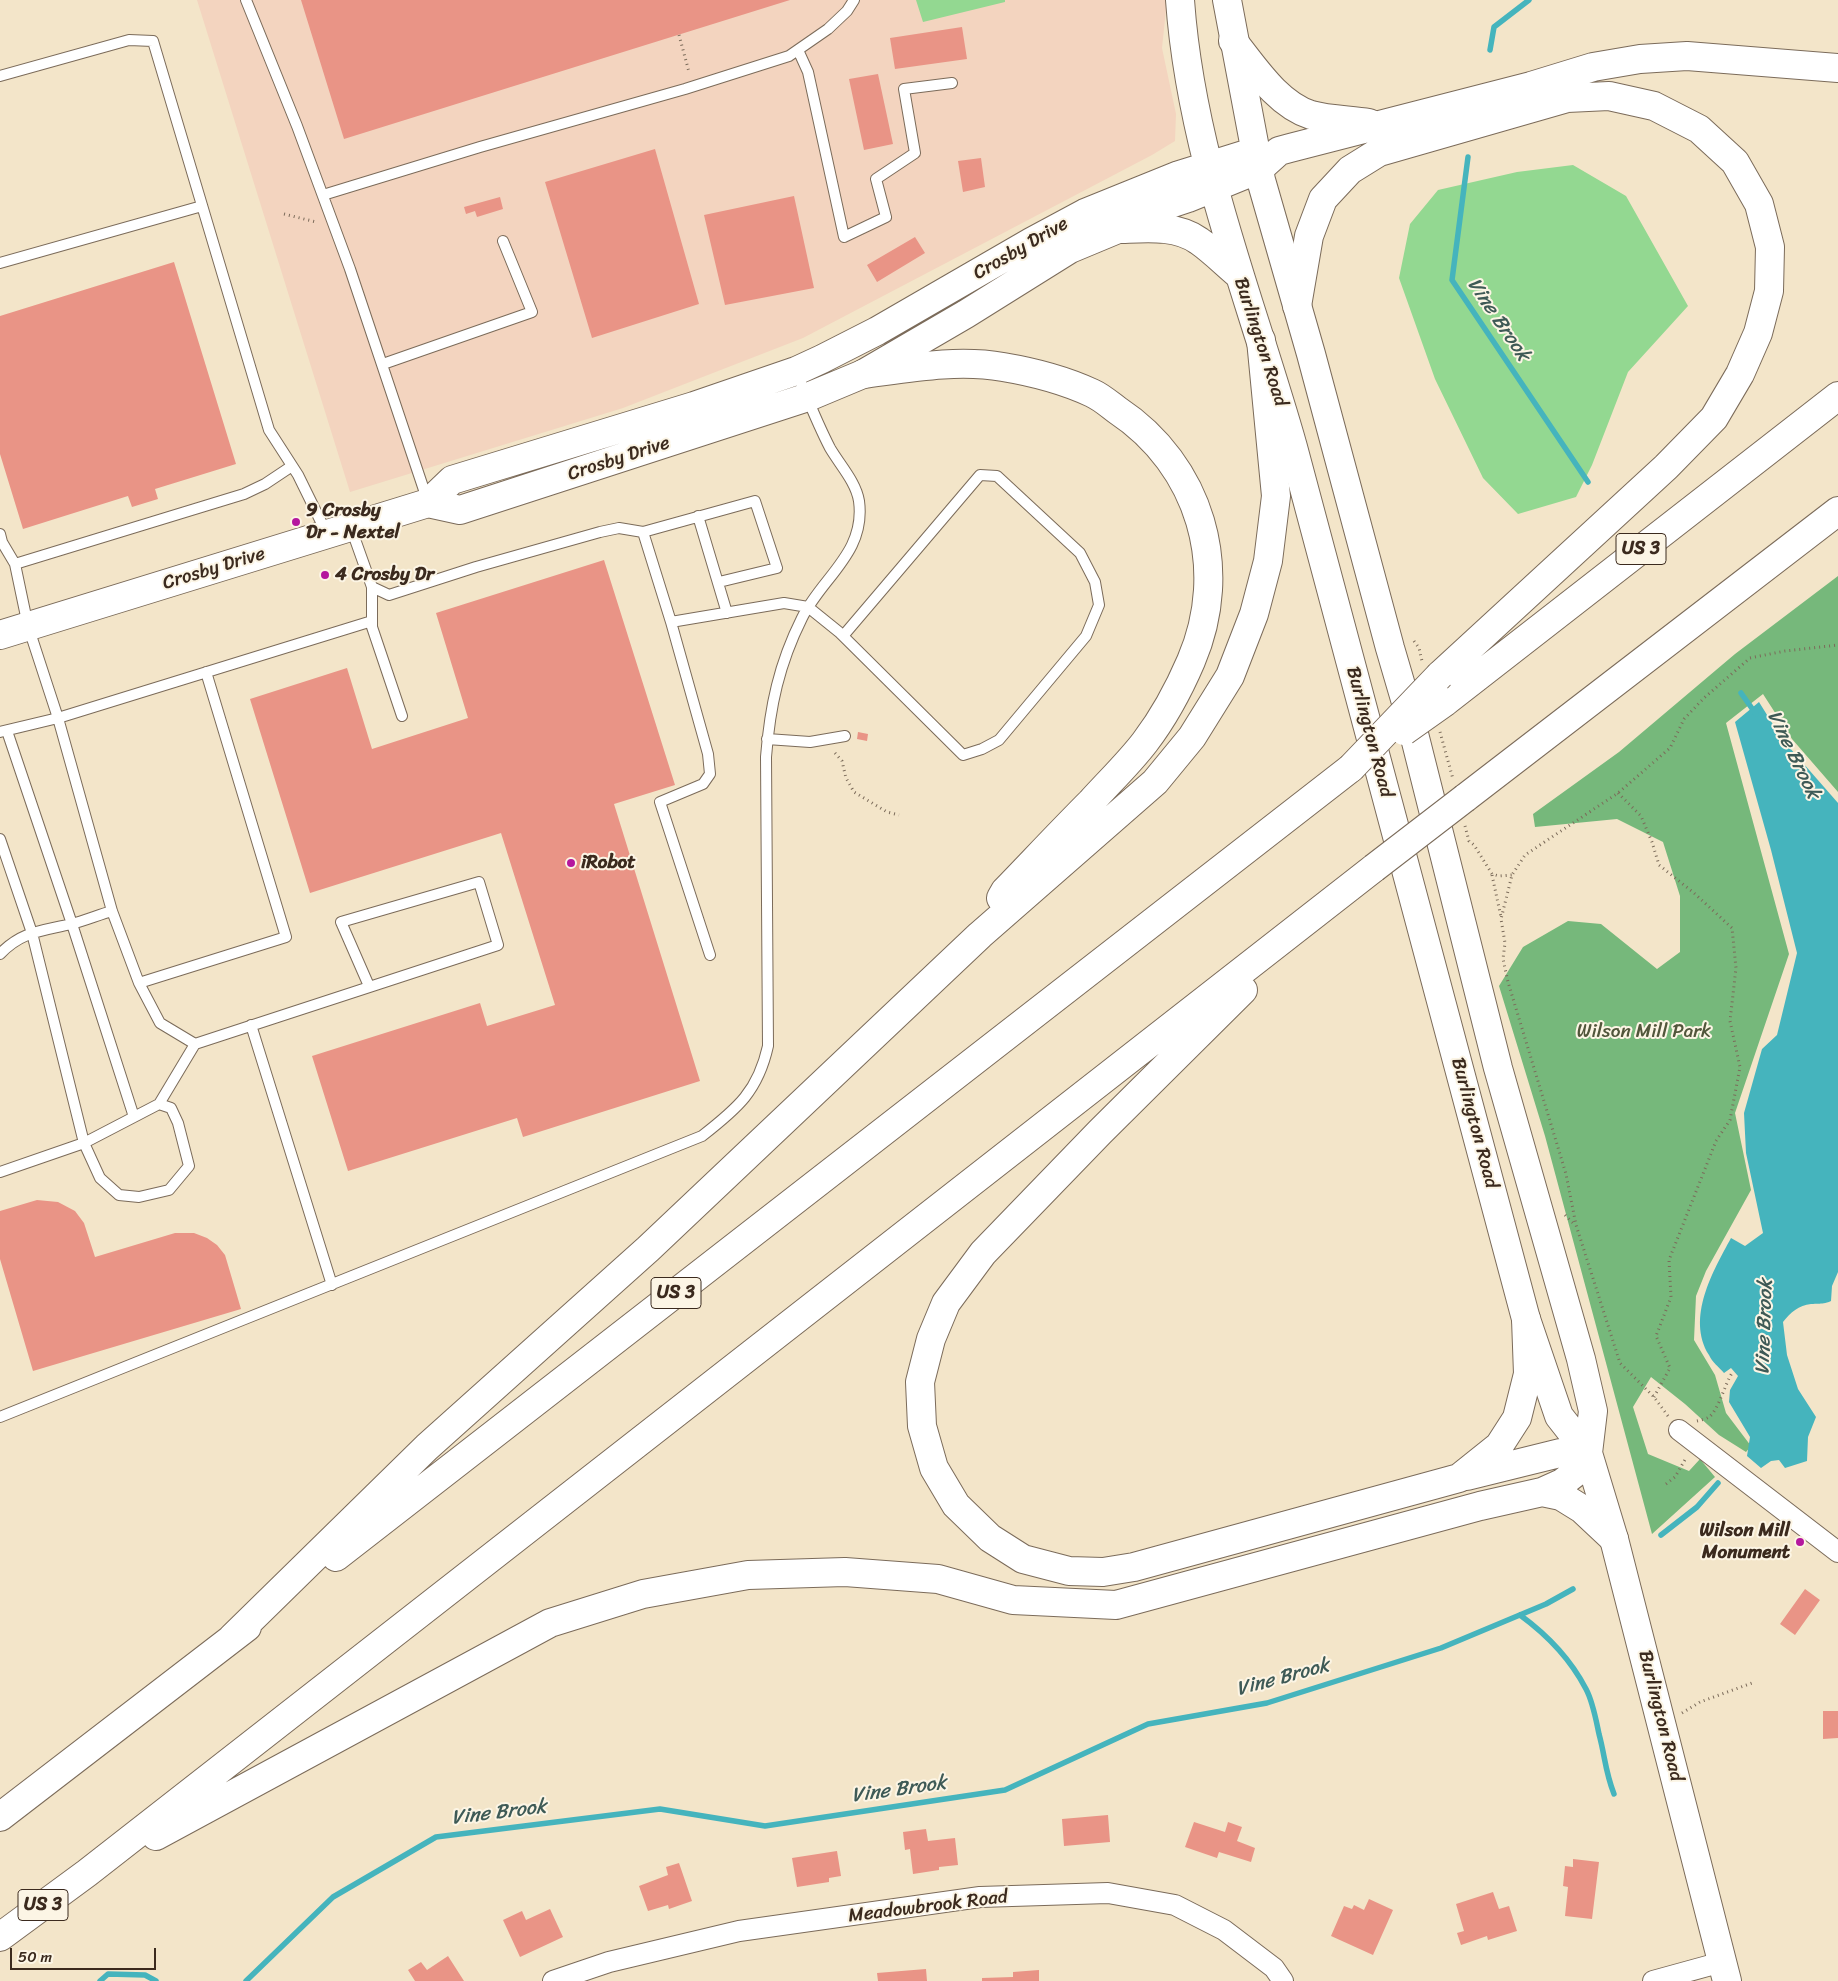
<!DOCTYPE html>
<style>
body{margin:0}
#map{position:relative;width:1838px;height:1981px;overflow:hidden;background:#f3e5c9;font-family:Sriracha,sans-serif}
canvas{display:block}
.scale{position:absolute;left:10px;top:1948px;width:146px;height:22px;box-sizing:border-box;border:2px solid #3b2a1e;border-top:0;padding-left:6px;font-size:15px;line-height:18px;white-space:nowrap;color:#3b2a1e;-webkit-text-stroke:4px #fcf5e5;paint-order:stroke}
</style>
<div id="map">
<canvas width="1838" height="1981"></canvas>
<div class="scale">50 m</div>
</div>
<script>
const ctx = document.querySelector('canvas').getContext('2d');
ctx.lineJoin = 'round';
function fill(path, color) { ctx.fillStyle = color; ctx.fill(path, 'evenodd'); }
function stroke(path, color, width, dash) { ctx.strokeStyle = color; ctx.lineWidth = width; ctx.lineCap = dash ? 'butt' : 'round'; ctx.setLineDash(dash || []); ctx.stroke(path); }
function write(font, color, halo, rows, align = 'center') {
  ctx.font = font + ' Sriracha,sans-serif'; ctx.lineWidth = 4; ctx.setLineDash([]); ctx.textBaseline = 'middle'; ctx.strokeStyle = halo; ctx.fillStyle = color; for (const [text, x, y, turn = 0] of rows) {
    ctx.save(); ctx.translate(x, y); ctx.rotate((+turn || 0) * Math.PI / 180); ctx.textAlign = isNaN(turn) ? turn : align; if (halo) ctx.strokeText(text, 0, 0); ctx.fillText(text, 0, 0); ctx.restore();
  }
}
const built = new Path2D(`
 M197,0H1167L1162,48L1176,114L1175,141L1152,155L803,338L623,408L350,492Z`);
const green = new Path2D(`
 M916,0H1005V2L923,22Z
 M1573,165L1626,196L1688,306L1628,372L1592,465L1576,497L1518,514L1483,478L1435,379L1399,278L1410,224L1438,190L1517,172Z`);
const forest = new Path2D(`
 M1838,576V792L1792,739L1763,694L1726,723L1789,954L1735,1113L1751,1190L1706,1271L1696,1296L1694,1340L1715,1375L1726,1413L1751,1446L1746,1452L1719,1435L1685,1404L1651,1377L1633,1407L1648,1454L1689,1471L1700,1459L1715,1477L1652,1534L1545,1136L1499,986L1523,947L1568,921L1601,924L1657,969L1680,952V896L1663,842L1617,819L1535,827L1533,814L1619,752L1735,654Z`);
const water = new Path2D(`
 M1759,702L1782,739L1838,803V1272L1832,1286L1831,1301C1822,1305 1820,1303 1811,1304C1799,1305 1790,1313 1783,1322L1787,1355L1798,1389L1816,1417L1808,1437L1807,1461L1785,1468L1779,1460L1771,1461L1761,1468L1747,1456L1750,1437L1729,1402L1730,1390L1738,1376L1731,1368L1724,1373C1719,1367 1712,1362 1709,1355C1686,1318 1713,1271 1731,1238L1745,1246L1763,1233L1746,1153L1744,1113L1762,1049L1777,1035L1797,953L1771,850L1735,722Z`);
const stream = new Path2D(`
 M1490,50L1494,27L1529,0
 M1468,157L1452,280L1588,482
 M1741,693L1756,714
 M1661,1535L1697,1507L1718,1483
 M1520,1615C1546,1634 1571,1660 1586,1689C1593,1702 1596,1720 1599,1734C1605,1756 1605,1771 1614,1794
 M100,1981L108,1974L145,1975L156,1981
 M246,1981L333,1897L436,1837L660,1809L765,1826L1005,1790L1148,1724L1267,1703L1441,1648L1546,1604L1573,1589`);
const building = new Path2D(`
 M301,0H790L344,139Z
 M962,27L967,59L895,69L890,38Z
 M878,74L893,144L864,150L849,79Z
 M655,149L699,304L592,338L545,182Z
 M981,158L985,187L963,192L958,161Z
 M794,196L814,288L725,305L704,215Z
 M500,197L503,209L477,217L475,211L466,214L464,207Z
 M915,237L925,253L877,282L867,265Z
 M174,262L236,464L155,489L158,499L132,507L128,496L23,529L0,454V316Z
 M604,560L675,785L614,804L700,1081L523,1137L517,1118L348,1171L312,1056L480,1003L487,1026L555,1005L501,833L310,893L250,699L347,668L372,749L468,718L436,613Z
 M858,732L868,734L867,741L857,739Z
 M37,1200L58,1202L75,1211L84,1223L95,1257L175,1233H194L207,1238L217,1245L225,1255L241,1309L33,1371L0,1259V1211Z
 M1805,1589L1820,1600L1795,1635L1780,1624Z
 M1823,1711H1838V1738L1823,1739Z
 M1108,1815L1110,1842L1064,1846L1062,1819Z
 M1194,1822L1225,1832L1228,1822L1242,1827L1237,1841L1255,1848L1251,1862L1219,1852L1217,1858L1185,1847Z
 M926,1829L928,1841L955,1838L958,1865L939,1867V1870L913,1874L910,1849L905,1850L903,1832Z
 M837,1851L841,1876L829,1878V1882L797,1887L792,1858Z
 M1573,1859L1599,1862L1592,1919L1565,1916L1568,1887L1563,1886L1565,1866L1573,1867Z
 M679,1863L692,1901L669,1909L668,1905L648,1911L639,1886L668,1875L666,1867Z
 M1493,1892L1499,1909L1509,1906L1517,1931L1488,1940L1487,1936L1461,1945L1457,1933L1464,1931L1456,1904Z
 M1369,1899L1393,1910L1373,1955L1331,1936L1344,1906L1352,1909L1354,1905L1364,1910Z
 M550,1909L563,1937L520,1957L503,1920L522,1911L526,1920Z
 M448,1956L464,1981H415L408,1970L421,1962L427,1970Z
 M926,1969L927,1981H878L877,1973Z
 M1039,1970V1981H982V1978L1013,1977V1972Z`);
const path = new Path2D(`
 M679,35L689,72
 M284,214L316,222
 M1414,641L1419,648L1422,661
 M1440,732L1453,779
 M835,753L842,761L846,778L854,792L887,812L899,815
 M1618,793L1641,816L1652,842L1659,865L1694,893L1732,928L1736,968L1730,1021L1740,1067L1730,1120L1716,1141L1669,1260L1671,1297L1656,1336L1670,1368L1654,1397
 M1465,826L1469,841L1474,845L1492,874L1499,876L1512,875
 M1492,875L1501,917
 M1565,1215L1575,1225
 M1668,1416L1654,1397L1620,1363L1576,1225L1566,1174L1508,982L1503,959L1505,943L1501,919L1512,875L1525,855L1618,793L1670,748L1684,719L1704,698L1750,658L1785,651L1838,645
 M1697,1421C1701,1420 1706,1419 1709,1417C1718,1411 1725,1384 1732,1373
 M1666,1484L1675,1477L1686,1458
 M1682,1713L1700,1702L1752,1683`);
const service = new Path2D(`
 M246,0L297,126L350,269L428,502
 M798,50L808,72L844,237L886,217L876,179L915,153L904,89L952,83
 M0,76L129,40L153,41L269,430L298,475L327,534
 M323,195L480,147L685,89L789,56L828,29L847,11L854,0
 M0,263L202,206
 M383,364L532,312L503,241
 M698,516L727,613
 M351,528L372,587L389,595L476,567L600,532L619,528L643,532
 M0,534L2,542L15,564L28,626L58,718L112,911L139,983L160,1023L195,1044
 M15,564L244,494L265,484L292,466
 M719,582L777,568L755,501L643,532L671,622L784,603L808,607L839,632L963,755L982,749L999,740L1086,636L1099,605L1095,582L1080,553L997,476L980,475L843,636
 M372,587V627L402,716
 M671,622L708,754L710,774L703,784L660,802L710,955
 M7,731L72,924L134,1117
 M0,732L58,718L372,621
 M767,739L810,742L845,736
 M0,839L32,933L84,1143L100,1178L119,1195L139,1197L169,1190L189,1166L178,1123L171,1108L159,1104
 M0,954C22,931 42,931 71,924C84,921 98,915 112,911
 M139,983L286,937L206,672
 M251,1025L332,1285
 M0,1172L84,1143L159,1104L195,1044L498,945L479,882L341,922L369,986
 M0,1417L702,1136C738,1108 758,1091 768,1046L766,757C770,706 779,664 802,618C822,577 866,553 859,501C856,482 840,465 830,448C817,423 807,397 796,371`);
const minor = new Path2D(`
 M1679,1430L1838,1552
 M553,1981L609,1962L739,1931L980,1897L1108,1893L1175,1905L1224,1930L1274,1968L1283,1981
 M1653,1981L1722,1962`);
const secondary = new Path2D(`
 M1180,0C1191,155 1251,299 1293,447L1526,1319L1559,1416L1588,1453L1614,1539L1727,1981
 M1227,0L1261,180L1311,354L1390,648L1407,706L1498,1068L1581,1359L1593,1411L1588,1453
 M1122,229C1147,228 1177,225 1199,241C1212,250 1225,263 1238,274
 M428,503L460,510L808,397L863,374L966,314L1070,249L1118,229L1152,210L1188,198L1259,169
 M0,635L428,503L452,480L694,406L796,371L822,359L877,331L1031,242L1085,213L1179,175L1256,151`);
const motorway = new Path2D(`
 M1233,41C1254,67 1277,104 1311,115C1329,120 1350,120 1369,123
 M1259,169L1279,151L1290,148L1531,86L1593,67L1640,59L1687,56L1838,68
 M1297,306L1309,236L1323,199L1350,170L1379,152L1567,98L1609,96L1654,106L1699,129L1735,162L1759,204L1770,247L1769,291L1758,333L1740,374L1714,418L1666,467L1440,675
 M863,374C909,368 957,359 1003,367C1033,372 1064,380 1092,393C1101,397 1109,404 1117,410C1200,465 1231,568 1191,661C1179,689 1164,717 1145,742C1129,763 1109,782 1091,802C1062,831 1034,861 1005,891L1001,898
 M1445,702L1838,396
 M1465,798L1838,511
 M1243,990L1100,1132L983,1253L946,1303L931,1339L920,1382L922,1426L934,1468L956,1505L990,1538L1023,1559L1069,1571L1103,1572L1134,1567L1459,1478L1499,1446L1517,1418L1528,1374L1526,1319
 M1467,1476L1560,1453H1588
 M1542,1492L1561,1496L1582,1509L1614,1539
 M336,1557L1351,768
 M232,1638L427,1447L648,1249L980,935L1155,782L1192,737L1230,676L1254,614L1268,561L1276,496L1261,340
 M0,1817L247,1627
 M156,1836L550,1623L643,1594L748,1575L845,1572L938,1579L1013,1600L1116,1605L1480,1506L1542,1492L1562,1483L1575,1473L1588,1453
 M0,1937L87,1873L1374,868`);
const motorwayBridge = new Path2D(`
 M1404,731L1445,702
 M1351,768L1440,675
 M1374,868L1465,798`);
const markers = [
 [296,522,5,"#b5179e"],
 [325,575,5,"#b5179e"],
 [571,863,5,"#b5179e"],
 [1800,1542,5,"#b5179e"]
];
const shields = [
 [1641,549,50],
 [676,1293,50],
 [43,1905,50]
];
const shieldNames = [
 ["US 3",1641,549],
 ["US 3",676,1293],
 ["US 3",43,1905]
];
const streetNames = [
 ["Crosby Drive",1021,249,-30],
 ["Burlington Road",1260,342,72],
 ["Crosby Drive",619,459,-18],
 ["Crosby Drive",214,569,-17],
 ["Burlington Road",1369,732,75],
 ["Burlington Road",1474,1123,75],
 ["Burlington Road",1660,1716,76],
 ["Meadowbrook Road",928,1907,-7]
];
const poiNames = [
 ["9 Crosby",306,511],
 ["Dr - Nextel",306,533],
 ["4 Crosby Dr",335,575],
 ["iRobot",581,863],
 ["Wilson Mill",1790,1531,"right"],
 ["Monument",1790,1553,"right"]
];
const parkNames = [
 ["Wilson Mill Park",1644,1032]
];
const waterNames = [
 ["Vine Brook",1498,320,56],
 ["Vine Brook",1793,755,64],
 ["Vine Brook",1765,1327,-88],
 ["Vine Brook",1283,1678,-15],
 ["Vine Brook",899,1790,-8],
 ["Vine Brook",499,1813,-7]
];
fill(built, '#f3d4bf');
fill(green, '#93d891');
fill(forest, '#76b87b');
fill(water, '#45b4bd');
stroke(stream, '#45b4bd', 5.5);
fill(building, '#e99486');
stroke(service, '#7b6b5a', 12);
stroke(minor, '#7b6b5a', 22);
stroke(secondary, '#7b6b5a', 30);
stroke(motorway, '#7b6b5a', 30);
stroke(path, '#7b6b5a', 3, [1, 4]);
stroke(service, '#fff', 10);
stroke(minor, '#fff', 20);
stroke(secondary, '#fff', 28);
stroke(motorway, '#fff', 28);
stroke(motorwayBridge, '#7b6b5a', 30, []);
stroke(motorwayBridge, '#fff', 28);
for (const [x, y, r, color] of markers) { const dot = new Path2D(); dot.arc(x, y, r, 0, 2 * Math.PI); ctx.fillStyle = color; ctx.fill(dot); stroke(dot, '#fcf5e5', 2); }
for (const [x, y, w] of shields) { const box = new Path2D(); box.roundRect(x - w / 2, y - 15.5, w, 31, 4); ctx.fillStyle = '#fcf5e5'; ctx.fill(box); stroke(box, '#3b2a1e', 1); }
write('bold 18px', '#3b2a1e', null, shieldNames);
write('19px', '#3b2a1e', '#fcf5e5', streetNames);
write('bold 19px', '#3b2a1e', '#fcf5e5', poiNames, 'left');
write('19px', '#51563b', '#fcf5e5', parkNames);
write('italic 20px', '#3e5a56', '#fcf5e5', waterNames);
</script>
